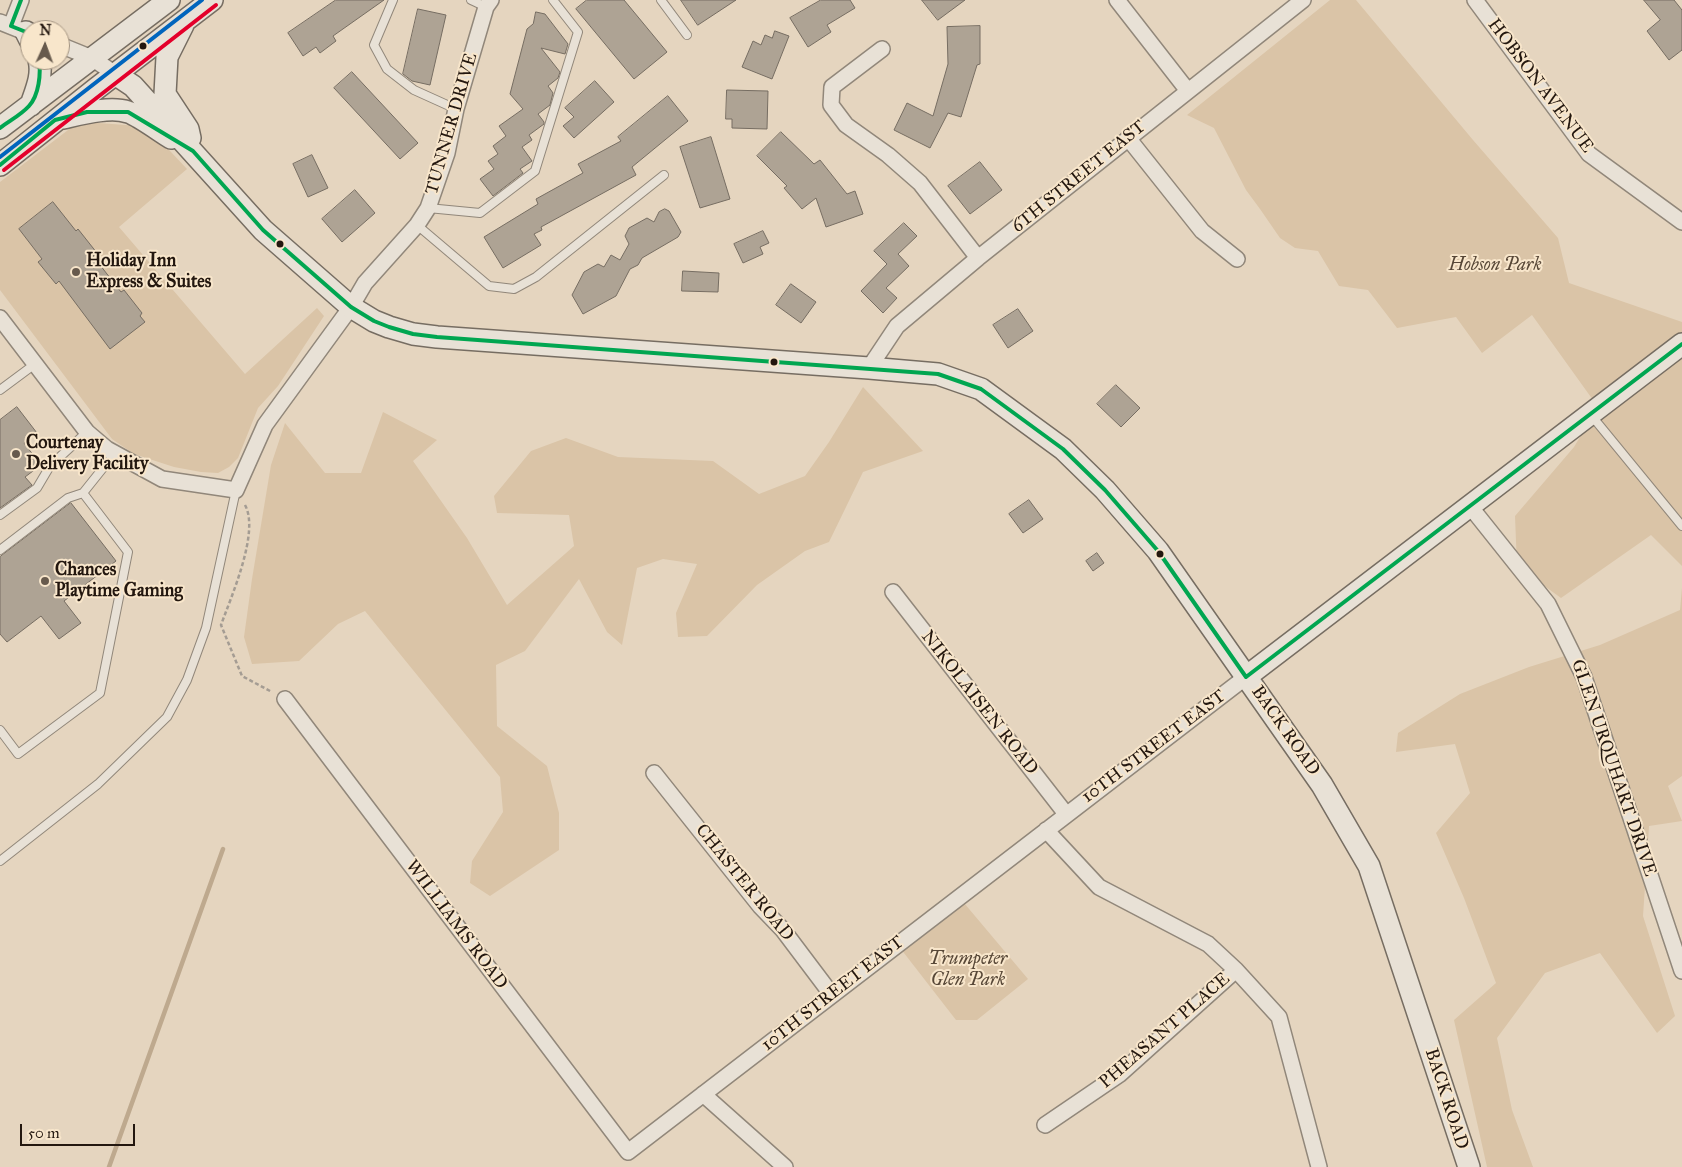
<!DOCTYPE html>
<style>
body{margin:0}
#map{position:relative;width:1682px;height:1167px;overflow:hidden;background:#e5d5bf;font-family:"IM FELL Great Primer",serif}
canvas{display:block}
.north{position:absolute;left:20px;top:20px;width:50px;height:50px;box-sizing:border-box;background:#f8e6cb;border:1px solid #a39380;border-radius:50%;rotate:2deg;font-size:14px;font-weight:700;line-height:20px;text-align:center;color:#23170f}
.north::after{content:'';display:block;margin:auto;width:18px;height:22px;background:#675a4d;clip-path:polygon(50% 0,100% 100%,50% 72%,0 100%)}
.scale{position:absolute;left:20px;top:1124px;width:115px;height:22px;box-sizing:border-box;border:2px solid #23170f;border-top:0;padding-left:6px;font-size:15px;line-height:18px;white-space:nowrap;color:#23170f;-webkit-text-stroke:4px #f8e6cb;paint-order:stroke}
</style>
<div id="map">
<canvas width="1682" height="1167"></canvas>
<div class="north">N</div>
<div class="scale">50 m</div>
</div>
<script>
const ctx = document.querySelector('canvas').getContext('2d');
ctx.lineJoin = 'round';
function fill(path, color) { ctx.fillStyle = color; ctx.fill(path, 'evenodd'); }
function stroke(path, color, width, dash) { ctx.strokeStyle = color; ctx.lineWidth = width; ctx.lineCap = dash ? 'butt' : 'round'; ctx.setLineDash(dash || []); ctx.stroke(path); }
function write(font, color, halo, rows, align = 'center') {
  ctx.font = font + ' "IM FELL Great Primer",serif'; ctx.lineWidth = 4; ctx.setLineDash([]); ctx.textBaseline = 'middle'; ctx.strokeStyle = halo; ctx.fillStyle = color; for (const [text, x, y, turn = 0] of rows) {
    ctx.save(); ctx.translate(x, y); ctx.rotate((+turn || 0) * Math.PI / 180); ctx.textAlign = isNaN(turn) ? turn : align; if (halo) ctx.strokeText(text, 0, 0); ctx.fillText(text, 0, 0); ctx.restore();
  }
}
const green = new Path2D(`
 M1330,0H1356L1473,140L1558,238L1569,283L1682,322V566L1651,535L1561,598L1517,566L1515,516L1574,447L1598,407L1532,315L1482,353L1456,317L1397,328L1368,290L1339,286L1318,251L1295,248L1280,238L1260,209L1246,190L1214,128L1187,115Z
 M85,122L139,126L155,135L187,169L119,227L245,374L317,308L324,316L278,386L258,408L238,458L229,467L218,473L201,472L174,467L134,454L112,439L0,290V182L72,127Z
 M863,387L923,451L863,472L829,542L805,551L757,585L707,636L678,637L676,613L697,564L663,559L637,568L622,645L607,632L579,579L525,651L496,665L497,726L547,766L559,813V850L490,896L470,883L472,861L503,812L500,777L365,611L338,624L299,661L252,664L244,637L252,579L271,465L285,423L325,473H361L383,412L437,440L413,461L467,538L507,605L574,546L569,515L497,513L494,496L531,451L566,438L618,457L713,461L759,494L805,476L829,442Z
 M1682,588V776L1668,786L1682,821L1649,826L1643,916L1675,1016L1657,1033L1600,953L1545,973L1497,1038L1512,1110L1533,1167H1487L1454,1020L1496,983L1464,898L1436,833L1470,793L1455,744L1396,752L1398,733L1460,694L1529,667L1600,645L1680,610Z
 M959,897L1028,979L977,1020H956L897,944Z`);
const stream = new Path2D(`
 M109,1167L223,849`);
const building = new Path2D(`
 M336,0H384L333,36L336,41L320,53L316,47L303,56L288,33Z
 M587,0H624L667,52L634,79L576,9Z
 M681,0H736L698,25Z
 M821,0H850L855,8L827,25L831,32L808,47L790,18Z
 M922,0H965L938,20Z
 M1644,0H1674L1682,10V50L1669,60L1647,31L1660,20Z
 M418,9L446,15L430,85L412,81L403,74Z
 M536,12L545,14L568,44L565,54L541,48L560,72L558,78L548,86L553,93L550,105L538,114L544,122V124L529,135L532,140L522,147L532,161L520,169L523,173L493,196L480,179L494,169L488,161L498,154L493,146L506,136L499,126L523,109L510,94L527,29L533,24Z
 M980,26V64L977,65L961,117L948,113L930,148L894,130L907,103L933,116L948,64L947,27Z
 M775,31L789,36L772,79L742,67L753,41L761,45L765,35L772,38Z
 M352,72L418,143L400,159L334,88Z
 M595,81L614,102L574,138L563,126L574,117L565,108Z
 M727,90L768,91L767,129L732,128V119H726Z
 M668,96L688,121L632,167L636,175L541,227L542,230L534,234L541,245L503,268L484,237L538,204L536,199L583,173L578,164L621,141L618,137Z
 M781,132L814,164L820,160L847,194L855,191L863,214L826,227L816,198L802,209L784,188L787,186L757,156Z
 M711,137L730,199L700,208L680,147Z
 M312,155L328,188L308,197L293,164Z
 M980,162L1002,190L970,214L948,186Z
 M355,190L375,213L342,242L322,219Z
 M53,202L76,231L78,229L97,253L93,256L121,292L124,290L142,313L140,316L145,322L110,349L59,281L56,284L38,262L42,259L19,229Z
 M665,209L669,211L681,232L678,237L642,258L638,265L630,269L616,296L583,314L572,295L584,272L598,264L604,267L611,255L620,260L629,244L625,236L629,228L647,218L654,222L659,212Z
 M904,223L917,236L898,254L909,266L886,288L897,298L883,313L861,291L887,264L874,251Z
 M763,231L769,243L760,247L763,254L743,263L734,244Z
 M683,271L719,273L718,292L682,291Z
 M791,284L816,302L801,323L776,305Z
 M1018,309L1033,331L1008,348L993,325Z
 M1116,385L1140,408L1121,427L1097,404Z
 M17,407L37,433L24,443L41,465L25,477L32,485L0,508V420Z
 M1029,500L1043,519L1023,533L1009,514Z
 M71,503L116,561L64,601L81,623L59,639L41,616L7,642L0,634V557Z
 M1097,553L1104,563L1093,571L1086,561Z`);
const path = new Path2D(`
 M245,505C260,532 231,597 221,625L242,676L272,692`);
const lane = new Path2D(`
 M393,0L374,45L387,69L414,90L456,109
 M471,0L486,7
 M661,0L687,35
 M428,208L480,213L535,171L578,32L553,0
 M417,225L489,286L514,289L536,277L664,175
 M0,390L35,364
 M1591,415L1682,526
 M0,515L37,488L50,466L87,432
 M0,550L68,498L83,493
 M0,730L18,754L100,693L128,552L83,493L115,453
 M0,861L98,784L167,717L187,680L206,628L236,490`);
const street = new Path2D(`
 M1117,0L1188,91
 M1475,0L1589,154L1682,222
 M0,22L30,34
 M11,26L21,0
 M60,45L92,58L115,74
 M882,49L832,87L831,105L846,125L888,155L920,183L978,258
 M1128,138L1202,231L1237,259
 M0,318L87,432L107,449L162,479L236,490L265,425L351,307L365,283L417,225L428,208L447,153L456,109L486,7L491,0
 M869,368L897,326L978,258L1303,0
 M1469,505L1548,604L1584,677L1682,971
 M893,592L1066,814
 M285,699L628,1152L1246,677
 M654,773L760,906L783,930L832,995
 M1046,830L1099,887L1208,944L1236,970L1279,1017L1319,1167
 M703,1094L785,1167
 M1045,1125L1120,1074L1236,970`);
const secondary = new Path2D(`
 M183,25L167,57L165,94L188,129L190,138
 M26,32L30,40
 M115,74L133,86L263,230L351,307L374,321L389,327L413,334L437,337L869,368L938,374L981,389L1063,449L1105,490L1158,551L1322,785L1369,866L1469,1167
 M31,105C36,90 43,75 39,60
 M63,118C81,114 110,106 128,112C138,115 161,132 171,138
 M0,128L169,0
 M0,165L97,88L212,0
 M1246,677L1682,344`);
const bus1 = new Path2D(`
 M21,0L11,26L26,32L30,40
 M0,128C9,121 21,115 29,106C39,95 41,74 39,60
 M0,165L55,120L87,112H128L193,151L263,230L351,307L374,321L389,327L413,334L437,337L938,374L981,389L1063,449L1105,490L1158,551L1246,677L1682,344`);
const bus2 = new Path2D(`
 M4,170L216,5`);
const bus3 = new Path2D(`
 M0,157L202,0`);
const markers = [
 [143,46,4.5,"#23170f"],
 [280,244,4.5,"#23170f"],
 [76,272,5,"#675a4d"],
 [774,362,4.5,"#23170f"],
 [16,454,5,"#675a4d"],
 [1160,554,4.5,"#23170f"],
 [45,581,5,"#675a4d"]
];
const streetNames = [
 ["HOBSON AVENUE",1540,86,53],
 ["TUNNER DRIVE",452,124,-74],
 ["6TH STREET EAST",1079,177,-39],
 ["NIKOLAISEN ROAD",979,703,52],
 ["BACK ROAD",1285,731,55],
 ["10TH STREET EAST",1154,747,-37],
 ["GLEN URQUHART DRIVE",1613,768,71],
 ["CHASTER ROAD",744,883,51],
 ["WILLIAMS ROAD",456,925,53],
 ["10TH STREET EAST",833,994,-38],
 ["PHEASANT PLACE",1165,1031,-41],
 ["BACK ROAD",1446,1099,72]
];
const poiNames = [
 ["Holiday Inn",86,262],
 ["Express & Suites",86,283],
 ["Courtenay",26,444],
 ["Delivery Facility",26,465],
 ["Chances",55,571],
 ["Playtime Gaming",55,592]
];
const parkNames = [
 ["Hobson Park",1495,266],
 ["Trumpeter",968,960],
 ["Glen Park",968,981]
];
fill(green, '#dac4a7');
stroke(stream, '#bea98e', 4.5);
fill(building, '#aea394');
stroke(building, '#766d62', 1);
stroke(lane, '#91877a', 10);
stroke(street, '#91877a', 18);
stroke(secondary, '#766d62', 24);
stroke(path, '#a49c93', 2.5, [4, 2.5]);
stroke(lane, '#e8e1d6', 8);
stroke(street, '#e8e1d6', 15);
stroke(secondary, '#e8e1d6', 21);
stroke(bus1, '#00a651', 4);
stroke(bus2, '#e4002b', 4);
stroke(bus3, '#0065bd', 4);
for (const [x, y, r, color] of markers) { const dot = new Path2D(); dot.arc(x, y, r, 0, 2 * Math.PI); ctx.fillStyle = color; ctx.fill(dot); stroke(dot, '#f8e6cb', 2); }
write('18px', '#23170f', '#f8e6cb', streetNames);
write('bold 18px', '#23170f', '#f8e6cb', poiNames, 'left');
write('italic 18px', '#574737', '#f8e6cb', parkNames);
</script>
